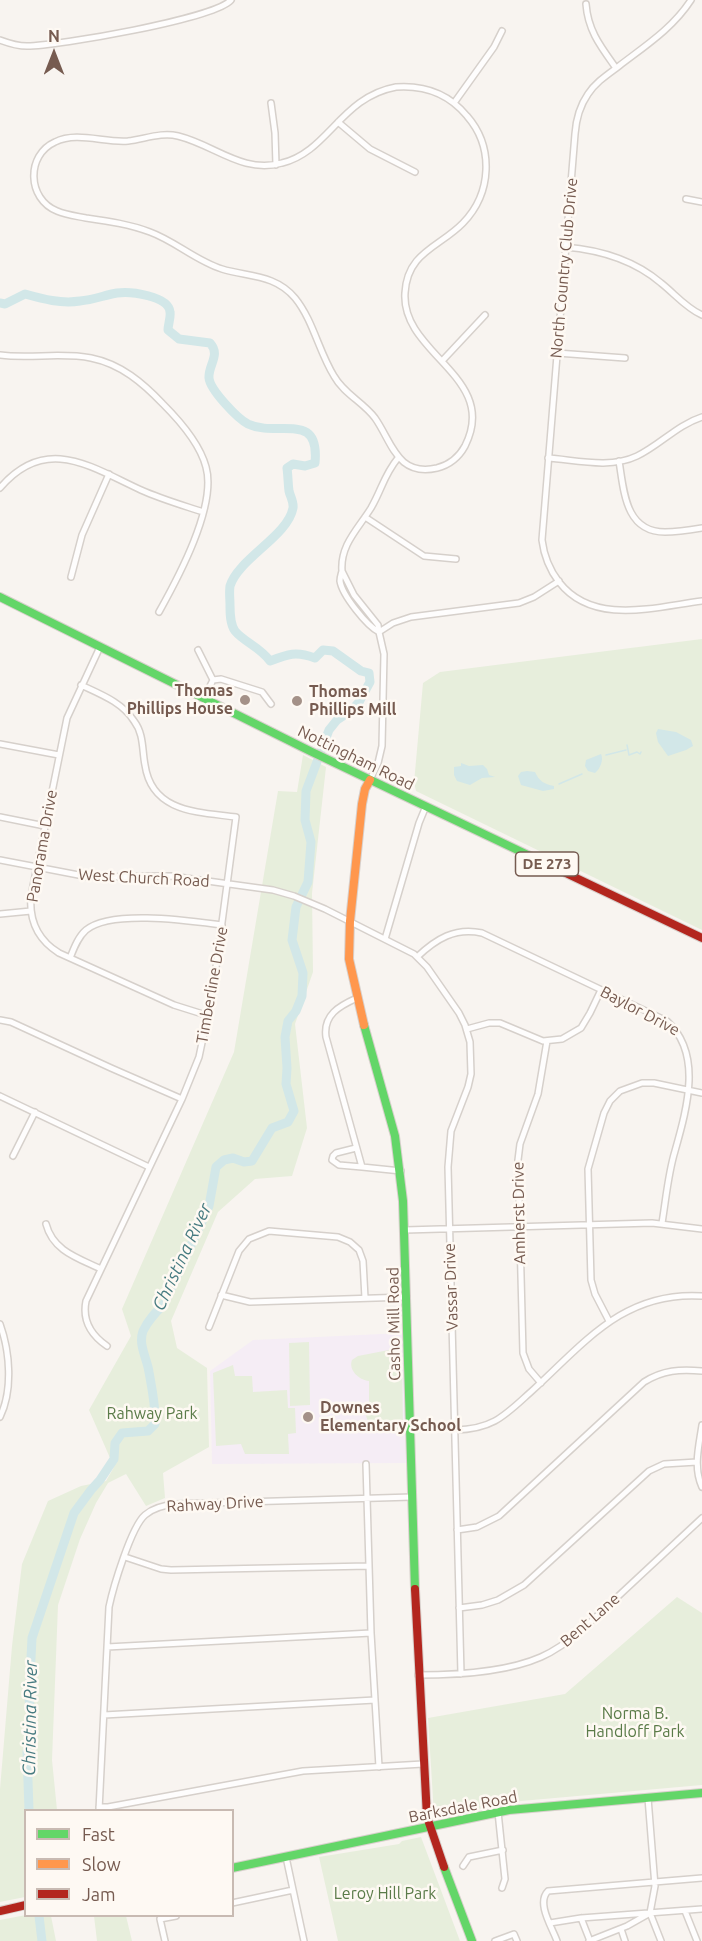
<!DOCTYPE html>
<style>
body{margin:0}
#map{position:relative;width:702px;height:1941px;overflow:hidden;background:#f8f4f0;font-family:Ubuntu,sans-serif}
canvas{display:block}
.legend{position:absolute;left:24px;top:1809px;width:210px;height:108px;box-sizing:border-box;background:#fef9f3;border:2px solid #c8bab2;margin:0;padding:8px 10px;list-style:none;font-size:18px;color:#765b50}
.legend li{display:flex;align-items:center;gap:12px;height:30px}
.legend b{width:30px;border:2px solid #c8bab2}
.north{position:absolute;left:24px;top:24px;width:60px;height:60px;-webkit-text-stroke:4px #fef9f3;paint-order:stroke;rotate:0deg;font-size:16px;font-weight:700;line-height:24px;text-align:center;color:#765b50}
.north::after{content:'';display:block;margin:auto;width:21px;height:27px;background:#765b50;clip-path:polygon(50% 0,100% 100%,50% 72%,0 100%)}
</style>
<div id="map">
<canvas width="702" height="1941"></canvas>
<ul class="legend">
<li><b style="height:8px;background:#63d668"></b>Fast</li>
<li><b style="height:8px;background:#ff974d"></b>Slow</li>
<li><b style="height:8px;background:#b3261e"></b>Jam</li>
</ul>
<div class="north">N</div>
</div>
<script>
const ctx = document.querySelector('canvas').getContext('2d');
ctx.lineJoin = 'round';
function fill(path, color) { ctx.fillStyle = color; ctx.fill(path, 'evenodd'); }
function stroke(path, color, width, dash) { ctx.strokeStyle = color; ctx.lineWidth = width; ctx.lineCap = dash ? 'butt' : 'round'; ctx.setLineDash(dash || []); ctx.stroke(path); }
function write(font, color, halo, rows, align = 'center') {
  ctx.font = font + ' Ubuntu,sans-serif'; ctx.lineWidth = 5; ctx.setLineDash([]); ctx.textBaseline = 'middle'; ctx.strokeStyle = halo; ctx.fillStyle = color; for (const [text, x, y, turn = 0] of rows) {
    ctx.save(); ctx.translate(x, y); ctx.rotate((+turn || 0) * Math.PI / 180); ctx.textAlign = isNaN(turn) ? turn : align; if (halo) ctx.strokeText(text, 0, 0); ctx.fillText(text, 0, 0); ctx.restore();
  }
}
const education = new Path2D(`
 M403,1333L406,1463L212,1464L210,1371L253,1340Z`);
const green = new Path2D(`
 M702,639V930L416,791L414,783L423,683L440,672Z
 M303,755L326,767L312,893L313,972L295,1024L307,1128L292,1176L255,1179L218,1212L171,1321L177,1348L207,1368L209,1447L163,1473L165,1498L146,1506L126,1474L108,1483L96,1503L80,1539L58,1605L52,1760L57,1810H26L25,1897L0,1902V1789L12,1646L22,1564L48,1501L81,1486L106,1481L114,1467L89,1410L131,1336L122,1309L234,1052L278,791L297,792Z
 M309,1342L310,1405L290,1406L289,1343Z
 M394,1349H400L402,1354L403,1427L400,1432C384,1434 366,1428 365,1410L369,1409V1381C359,1380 348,1370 352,1360L358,1356Z
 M233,1365L235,1376H252L253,1392L287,1390L288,1408H295L296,1433L288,1434L289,1454H245L241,1444L216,1446L213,1373Z
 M677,1597L702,1613V1785L521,1801L437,1817L434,1815L428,1718L565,1694Z
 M421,1837L460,1941H338L319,1857L399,1844L402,1841Z
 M26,1915L51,1916L56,1941H0V1920Z
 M94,1916H126L132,1941H97Z`);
const water = new Path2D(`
 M658,729L676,732L691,740L693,746L686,750L668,756L658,742L656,733Z
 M601,754C604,760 600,769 595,773L588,771L585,766L586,760Z
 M461,763L469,766L483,765L487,769L489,775L495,777L482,778L470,785L457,781L454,775V767L461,766Z
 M527,771L535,772C539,781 544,784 554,786V789L543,791L521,785L518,776L521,772Z`);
const stream = new Path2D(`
 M627,745L629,755L637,752L640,754L641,752
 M606,755L626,750
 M559,784L582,774`);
const river = new Path2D(`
 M0,303L5,304L25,294C43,299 61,304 80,301C93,300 105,295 117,293C130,291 169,296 170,312C171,317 168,325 168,330L179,339L210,343C221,355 208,365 209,378C210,390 238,419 248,424C278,438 320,410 315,463L305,466L293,464L287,468C288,475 288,483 289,491C290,496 294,502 293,508C288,536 238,559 230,586C229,592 230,599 230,605C230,613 230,624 235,631C244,642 260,647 270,661C288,654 296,651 315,658L323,650L333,651L361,671L369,673L370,682L359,702L352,710L337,720L329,730L306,791L305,820L311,842L308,882L296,907L292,940L303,973L302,996L296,1011L288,1021L285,1037L287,1068L286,1084L294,1111L288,1122L272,1128L252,1161L244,1162L233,1158L224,1160L216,1167L209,1206L164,1304C156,1312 148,1320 143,1331C138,1345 147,1358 149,1372C152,1389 156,1407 155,1424L148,1431L122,1433L115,1443L114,1459L100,1480L91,1490L74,1513L32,1638L29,1699L33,1728L27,1752L29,1810
 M39,1916L42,1941`);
const street = new Path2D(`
 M691,0C673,28 645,46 619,66C607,75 596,82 588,94C579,107 576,120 575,134L542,540C544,556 549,569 559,582C593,626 655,607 702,601
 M586,4C588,31 601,47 616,68
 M0,40C8,43 18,46 27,46C57,46 214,19 231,0
 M396,87C424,85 449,94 467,116C494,147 492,193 463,223C440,247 407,252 405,293C401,354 500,377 465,446C459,457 449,465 437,468C397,477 392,442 375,418C363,402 344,394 334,376C319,352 313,320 295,298C275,274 248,277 222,269C196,261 175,241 150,232C129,224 107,221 86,218C76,216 66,215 57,211C27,199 26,155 55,142C77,131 104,143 128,141C145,139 161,132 178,136C215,145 242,174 282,163C328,152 341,97 396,87Z
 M271,103L275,133L276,165
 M454,103L494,47L502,31
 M338,122L370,149L415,172
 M686,199L702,202
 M565,247C601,250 634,260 661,283C675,294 686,308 702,315
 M557,353L625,358
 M0,355C30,359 61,352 91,358C121,364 143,383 163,404C180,421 200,444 206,467C217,506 178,578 159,612
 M442,361L485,315
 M548,458C576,460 610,469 637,456C660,445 677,425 702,417
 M619,461C624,491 625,532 665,532C677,532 690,530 702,528
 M0,488C46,434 91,467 141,490C161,499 182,505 203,512
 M365,517L424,556L456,559
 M342,571L354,595L378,625L379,632C367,626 342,595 340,581C340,577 341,575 342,571Z
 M342,571C340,545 358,529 371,508C382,489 384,475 398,458
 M71,577L82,535L109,474
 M100,647L67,718L31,896C29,920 38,940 59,953L174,1005L209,1016
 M198,650L213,680
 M81,685C100,694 122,702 134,721C144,734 142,750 145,765C152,813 199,812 236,817L213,990L199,1057L182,1099L86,1301C82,1321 91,1335 107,1346
 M204,698L213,680L221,679L262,692L271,704
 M0,744L59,755
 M370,780L378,763L382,746L384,654L379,632L393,623L411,617L519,603L534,597L559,581
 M0,817L45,826
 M0,860L89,877L171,876L273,890L294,896L325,909L414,954L427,967L459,1013L465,1025L470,1042L471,1074L468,1087L451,1131L448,1167L461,1674
 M0,914L31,911
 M385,939L419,823L426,806
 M417,957C436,939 455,927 482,933L667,1021C702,1053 688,1105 675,1151C668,1174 666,1199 662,1223
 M70,958C74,948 78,937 86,930C111,909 191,921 222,925
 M357,998C339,1006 323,1015 326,1037L362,1167L401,1171
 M0,1020L11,1022L111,1068L182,1099
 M467,1029L489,1023H500L543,1041L562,1039L581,1028L590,1013L601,990
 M0,1096L149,1167
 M356,1148L336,1153L333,1156L332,1160L339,1165L362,1167
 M13,1156L35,1112
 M46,1224C53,1251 78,1258 101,1269
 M405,1230L652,1223L702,1229
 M221,1295L250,1302L407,1297
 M609,1321L595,1294L591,1280L588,1169L604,1113L610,1101L620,1091L642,1083H654L702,1093
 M0,1324C10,1352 13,1390 0,1417
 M209,1327L239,1251L249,1239L269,1231L338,1237L350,1242L359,1250L363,1261L365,1298
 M541,1383L529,1369L523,1353L518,1160L520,1144L538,1094L547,1041
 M702,1425C699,1446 693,1467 702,1487
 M455,1430C495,1429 506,1414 534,1389C586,1341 625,1291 702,1296
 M366,1464L371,1633L379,1767
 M457,1530L477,1527L499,1516L644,1382C663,1370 680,1369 702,1371
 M125,1557L161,1569L171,1570L369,1566
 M459,1608L482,1605L498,1600L524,1585L649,1471L664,1464L697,1462
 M107,1647L371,1633
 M418,1675C455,1675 507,1672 541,1657C557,1650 570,1640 583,1629L702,1518
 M104,1715L375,1700
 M99,1807H108L303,1771L423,1764
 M99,1810L109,1607C113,1588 131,1527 145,1515C154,1507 165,1505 176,1504L412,1497
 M498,1812L505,1879L502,1888
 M286,1857L304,1941
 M463,1866L469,1857L503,1850
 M232,1903L293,1890
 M685,1911L697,1941
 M650,1913L661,1941
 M581,1918L590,1941
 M550,1923L581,1918L702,1909
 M621,1929L625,1941
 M165,1941L160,1919L176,1916
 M495,1941L514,1934L517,1941
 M557,1941C552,1927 536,1903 548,1891L702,1878
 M589,1941L627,1926L650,1913L655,1886L648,1798`);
const fast = new Path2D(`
 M0,597L312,752L551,866
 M364,1025L395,1136L403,1201L415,1589
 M444,1867L472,1941
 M232,1868L509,1810L702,1793`);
const slow = new Path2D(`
 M364,1025L349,959L350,921L362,804L365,789L370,780`);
const jam = new Path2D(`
 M551,866L702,938
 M415,1589L427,1817L444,1867
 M0,1911L26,1905`);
const markers = [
 [245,700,6,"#a49188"],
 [297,701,6,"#a49188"],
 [308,1417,6,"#a49188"]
];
const shields = [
 [547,864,63]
];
const shieldNames = [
 ["DE 273",547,864]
];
const streetNames = [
 ["North Country Club Drive",564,268,-85],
 ["Nottingham Road",356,758,26],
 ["Panorama Drive",42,846,-80],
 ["West Church Road",144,878,3],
 ["Timberline Drive",212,985,-80],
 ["Baylor Drive",640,1011,28],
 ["Amherst Drive",519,1213,-91],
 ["Vassar Drive",451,1287,-92],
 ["Casho Mill Road",394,1324,-91],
 ["Rahway Drive",215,1504,-3],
 ["Bent Lane",590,1620,-41],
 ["Barksdale Road",463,1807,-11]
];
const poiNames = [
 ["Thomas",233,691,"right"],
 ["Phillips House",233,709,"right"],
 ["Thomas",309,692],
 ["Phillips Mill",309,710],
 ["Downes",320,1408],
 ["Elementary School",320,1426]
];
const parkNames = [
 ["Rahway Park",152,1414],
 ["Norma B.",635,1714],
 ["Handloff Park",635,1732],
 ["Leroy Hill Park",385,1894]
];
const waterNames = [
 ["Christina River",182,1257,-65],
 ["Christina River",30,1718,-89]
];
fill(education, '#f5edf5');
fill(green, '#e7eedc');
fill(water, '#d2e7e8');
stroke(stream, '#d2e7e8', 1.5);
stroke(river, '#d2e7e8', 9);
stroke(street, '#d6d0cb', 8);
stroke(fast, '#d8d0cc', 10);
stroke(slow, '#d8d0cc', 10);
stroke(jam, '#d8d0cc', 10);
stroke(street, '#fefdfd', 5);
stroke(fast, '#63d668', 8);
stroke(slow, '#ff974d', 8);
stroke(jam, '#b3261e', 8);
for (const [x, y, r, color] of markers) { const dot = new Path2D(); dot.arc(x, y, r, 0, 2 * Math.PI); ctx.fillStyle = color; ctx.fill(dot); stroke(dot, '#fef9f3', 2); }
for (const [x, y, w] of shields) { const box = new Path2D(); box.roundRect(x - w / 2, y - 12, w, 24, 4.5); ctx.fillStyle = '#fef9f3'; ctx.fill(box); stroke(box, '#765b50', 1.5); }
write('bold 15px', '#765b50', null, shieldNames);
write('16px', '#765b50', '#fef9f3', streetNames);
write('bold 16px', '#765b50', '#fef9f3', poiNames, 'left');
write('16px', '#5a7b48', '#fef9f3', parkNames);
write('italic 18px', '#477b81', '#fef9f3', waterNames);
</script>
